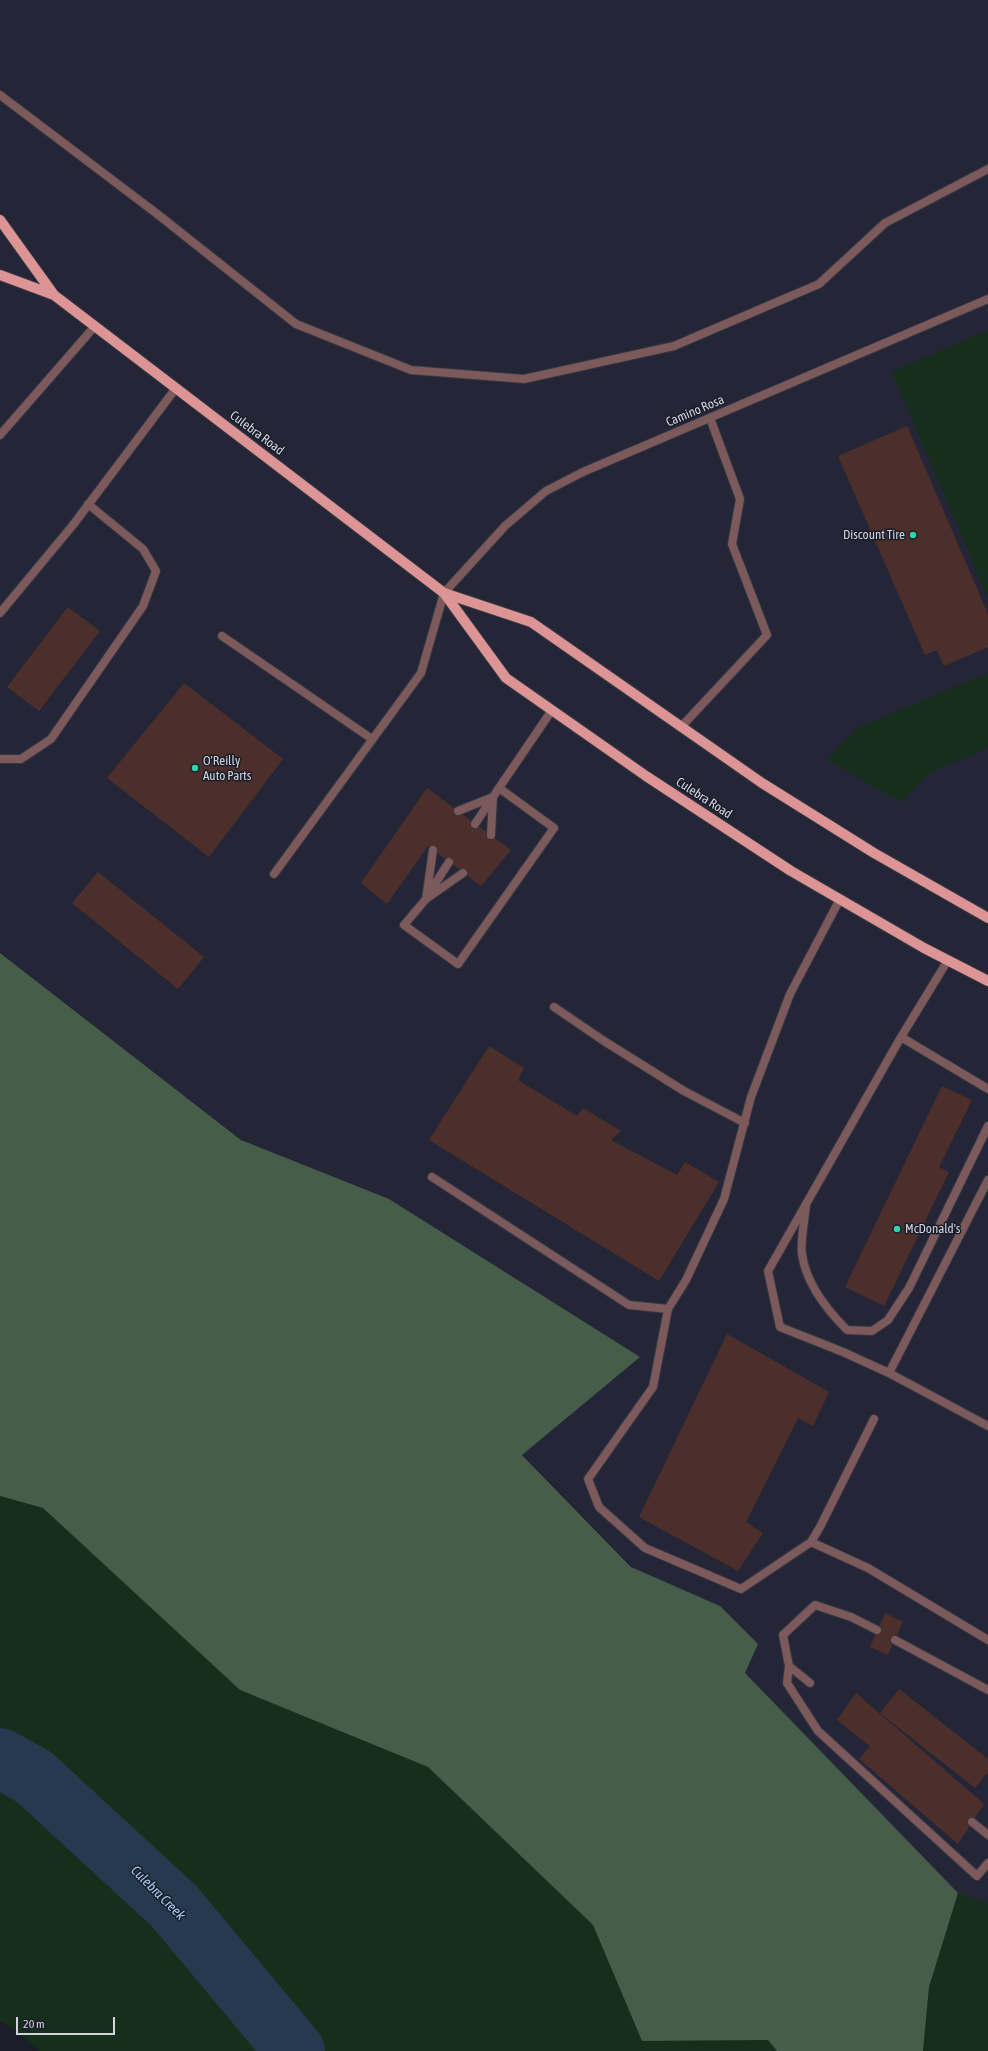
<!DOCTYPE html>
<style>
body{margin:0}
#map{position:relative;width:988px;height:2051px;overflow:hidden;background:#1b1d2a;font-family:"Asap Condensed",sans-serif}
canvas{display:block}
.scale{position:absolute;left:16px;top:2017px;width:99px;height:18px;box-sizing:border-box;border:2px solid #d2d4dd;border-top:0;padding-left:5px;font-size:12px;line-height:14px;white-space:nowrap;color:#d2d4dd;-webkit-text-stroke:3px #1b1d2a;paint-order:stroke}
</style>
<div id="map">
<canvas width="988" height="2051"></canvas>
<div class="scale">20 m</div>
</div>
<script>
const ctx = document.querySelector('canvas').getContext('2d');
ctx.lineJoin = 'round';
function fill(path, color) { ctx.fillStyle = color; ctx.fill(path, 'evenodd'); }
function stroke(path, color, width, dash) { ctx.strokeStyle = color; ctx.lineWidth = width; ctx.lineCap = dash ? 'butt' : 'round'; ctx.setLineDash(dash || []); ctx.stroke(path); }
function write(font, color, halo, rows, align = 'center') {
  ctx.font = font + ' "Asap Condensed",sans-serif'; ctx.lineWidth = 3; ctx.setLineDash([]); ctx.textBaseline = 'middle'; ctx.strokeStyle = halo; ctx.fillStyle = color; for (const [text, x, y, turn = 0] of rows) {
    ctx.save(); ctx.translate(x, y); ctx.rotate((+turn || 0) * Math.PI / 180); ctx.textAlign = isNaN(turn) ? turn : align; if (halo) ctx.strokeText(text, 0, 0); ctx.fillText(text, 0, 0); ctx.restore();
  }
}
const built = new Path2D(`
 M0,0H988V1931L522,1454L376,1244L0,953Z`);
const green = new Path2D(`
 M988,330V598L892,372Z
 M988,673V748L930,773L901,802L827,760L857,728Z
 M0,1496L43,1508L240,1690L428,1767L593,1925L642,2041L768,2040L777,2051H40L16,2031L0,2021Z
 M958,1893L988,1903V2051H923L929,1987Z`);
const forest = new Path2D(`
 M0,953L241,1140L389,1199L640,1357L522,1455L631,1567L720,1606L758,1644L745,1673L958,1893L929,1987L923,2051H777L768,2040L642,2041L593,1925L428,1767L240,1690L43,1508L0,1496Z`);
const river = new Path2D(`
 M0,1758L34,1777L174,1906L295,2051`);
const building = new Path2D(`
 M907,426L988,614V647L944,666L937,650L925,655L838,456Z
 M68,607L100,631L39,711L7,687Z
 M184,683L283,759L209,857L107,778Z
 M427,788L511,850L481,886L428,846L387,904L361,883Z
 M98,872L204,957L178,989L72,903Z
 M489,1046L524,1068L518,1080L577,1116L583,1108L621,1131L611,1140L677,1175L685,1162L719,1182L659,1281L429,1140Z
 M942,1086L972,1100L939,1167L949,1172L884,1306L845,1287Z
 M727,1334L829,1392L813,1426L798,1418L746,1522L763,1533L738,1571L639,1517Z
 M885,1613L903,1622L888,1655L870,1647Z
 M899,1689L988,1759V1772L975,1788L880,1713Z
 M856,1693L984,1804L958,1844L859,1759L870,1746L837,1720Z`);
const service = new Path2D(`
 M0,95L156,213L296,324L411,370L524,379L674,346L819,284L885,223L988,169
 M0,435L95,326
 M0,613L73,525L176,388
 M222,636L372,739
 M681,727L767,635L732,544L740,499L710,418
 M0,759H21L51,739L143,606L156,571L143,549L88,504
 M458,811L493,797L499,788
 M475,824L493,797
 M491,835L493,797
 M433,850L426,899L404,925L458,964L554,828L499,788L552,710
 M274,874L421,673L444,593
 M428,895L449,862
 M426,899L463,873
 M948,960L901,1037L768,1271L780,1327L843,1352L889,1373L988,1426
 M554,1007L604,1041L684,1091L745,1123
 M901,1037L988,1089
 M432,1177L629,1305L668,1309L686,1280L724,1199L751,1097L790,994L840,899
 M806,1205C805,1219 800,1241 802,1254C806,1284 827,1310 847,1330L872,1331L888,1320L909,1288L988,1126
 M668,1309L653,1387L588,1479L599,1507L645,1548L741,1589L811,1542L868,1568L988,1640
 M889,1373L988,1180
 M811,1542L820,1527L874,1419
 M877,1630L851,1617L815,1605L783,1635L789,1666L787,1683L818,1731L977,1876L988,1863
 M895,1640L988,1690
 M789,1666L810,1683
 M972,1822L988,1835`);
const minor = new Path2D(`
 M444,593L505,526L546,491L583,472L988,299`);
const primary = new Path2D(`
 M0,220L54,295L444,593L506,678L646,776L791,871L924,948L988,981
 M0,275L54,295
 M444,593L531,622L762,783L874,853L988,918`);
const markers = [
 [913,535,4,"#2dd5ab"],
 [195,768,4,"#2dd5ab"],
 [897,1229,4,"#2dd5ab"]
];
const streetNames = [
 ["Camino Rosa",695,411,-23],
 ["Culebra Road",257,433,37],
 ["Culebra Road",704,798,33]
];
const poiNames = [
 ["Discount Tire",905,535,"right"],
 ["O'Reilly",203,761],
 ["Auto Parts",203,776],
 ["McDonald's",905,1229]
];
const waterNames = [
 ["Culebra Creek",158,1893,45]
];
fill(built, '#242638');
fill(green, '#182e1c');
fill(forest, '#455d49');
stroke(river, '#26394e', 60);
fill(building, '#4c2f2a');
stroke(service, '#353743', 10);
stroke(minor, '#353743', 10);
stroke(primary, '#353743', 12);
stroke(service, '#7c595a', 8);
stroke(minor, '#7c595a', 8);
stroke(primary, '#dc9495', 10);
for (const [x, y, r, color] of markers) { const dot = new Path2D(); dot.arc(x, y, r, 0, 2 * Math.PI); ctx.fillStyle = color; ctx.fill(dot); stroke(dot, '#1b1d2a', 1.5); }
write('13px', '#d2d4dd', '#1b1d2a', streetNames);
write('13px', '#d2d4dd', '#1b1d2a', poiNames, 'left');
write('italic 14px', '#a4cbf6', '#1b1d2a', waterNames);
</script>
